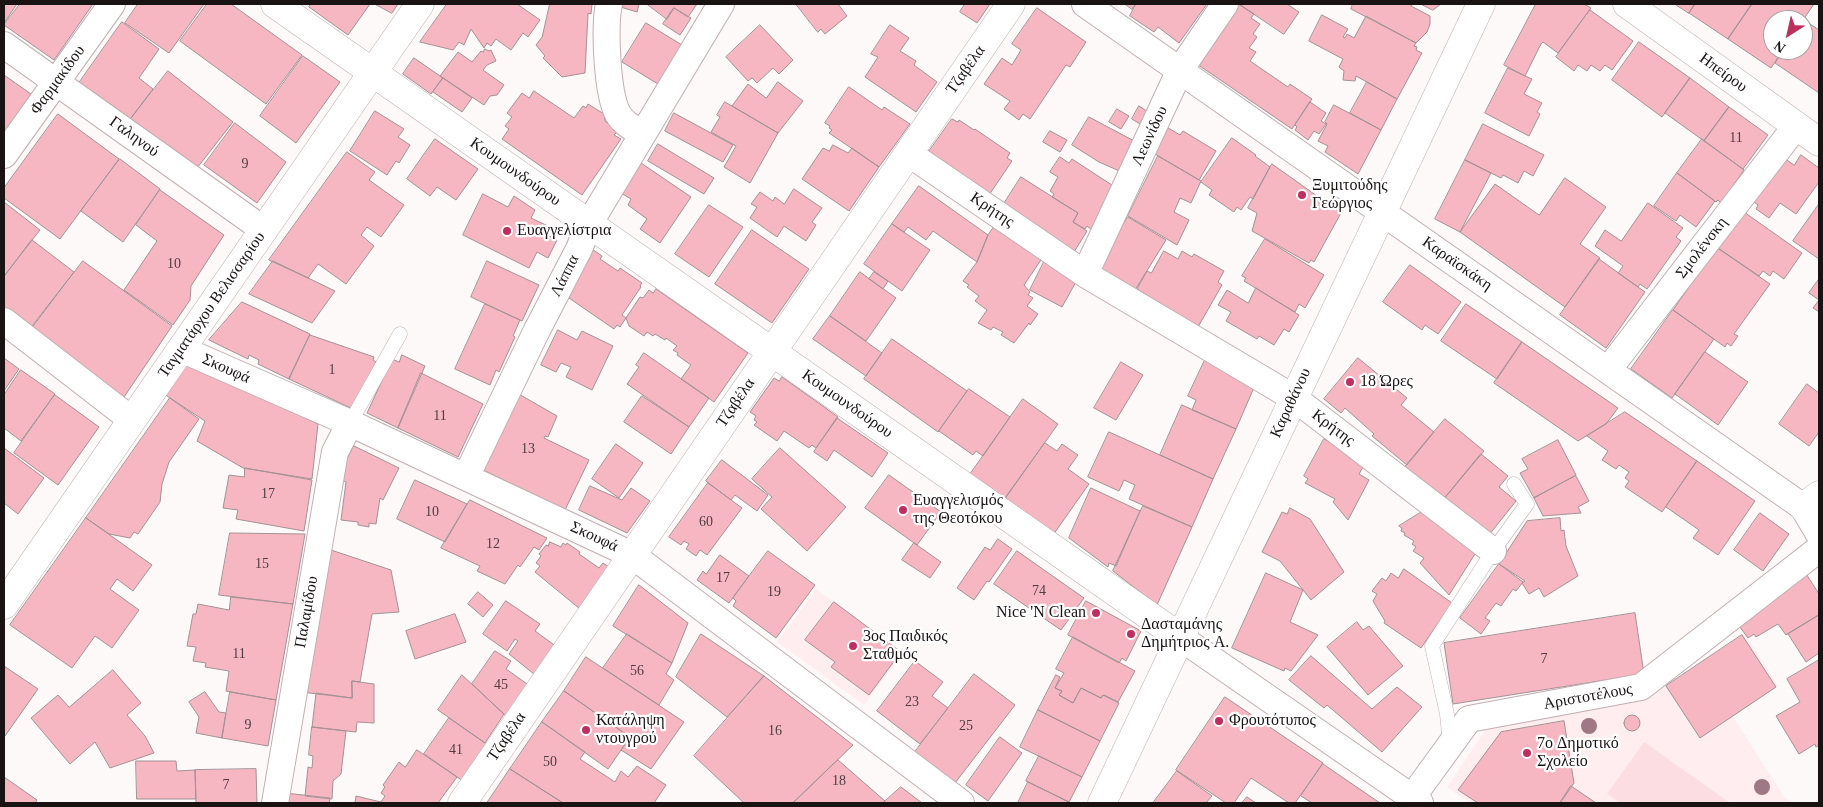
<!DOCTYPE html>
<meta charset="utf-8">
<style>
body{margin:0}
#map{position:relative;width:1823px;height:807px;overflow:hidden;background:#fdf9f9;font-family:"Times New Roman",serif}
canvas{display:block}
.frame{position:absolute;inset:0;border:5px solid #1a1314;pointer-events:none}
.north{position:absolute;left:1763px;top:10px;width:50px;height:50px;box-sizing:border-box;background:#fff;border:1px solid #a3a1a1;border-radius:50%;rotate:215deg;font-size:14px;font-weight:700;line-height:20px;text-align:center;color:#1a1314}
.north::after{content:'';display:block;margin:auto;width:18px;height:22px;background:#be2f5d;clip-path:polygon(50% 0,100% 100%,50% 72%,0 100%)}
</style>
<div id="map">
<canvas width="1823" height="807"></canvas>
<div class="frame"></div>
<div class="north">N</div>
</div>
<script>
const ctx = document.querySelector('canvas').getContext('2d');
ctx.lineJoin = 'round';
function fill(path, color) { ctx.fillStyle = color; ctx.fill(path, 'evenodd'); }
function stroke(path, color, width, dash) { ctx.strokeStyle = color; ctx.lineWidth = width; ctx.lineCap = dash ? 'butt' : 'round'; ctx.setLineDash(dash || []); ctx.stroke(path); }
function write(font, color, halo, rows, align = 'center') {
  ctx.font = font + ' "Times New Roman",serif'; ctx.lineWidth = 4.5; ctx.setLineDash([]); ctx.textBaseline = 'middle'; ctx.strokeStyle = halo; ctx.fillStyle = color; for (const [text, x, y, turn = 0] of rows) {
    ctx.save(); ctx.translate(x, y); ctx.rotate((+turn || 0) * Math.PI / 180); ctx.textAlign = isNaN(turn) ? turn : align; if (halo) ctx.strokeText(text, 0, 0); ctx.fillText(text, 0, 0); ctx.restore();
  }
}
const built = new Path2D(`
 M816,589L903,653L864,705L777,642Z
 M1744,633L1778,686L1733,717L1785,798L1792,803H1470L1447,787L1490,723L1655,693Z`);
const green = new Path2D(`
 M1644,742L1730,803H1620L1607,794Z`);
const building = new Path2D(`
 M4,4H17L4,23Z
 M20,4H93L54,60L4,25Z
 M138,4H204L169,53L125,23Z
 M207,4H231L302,55L266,104L180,41Z
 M311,4H370L348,35L309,7Z
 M375,4H398L392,13Z
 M447,4H517L540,20L528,37L523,33L511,50L496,39L491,46L487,43L484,48L471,29L464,45L459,42L453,50L420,42Z
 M550,4H592L591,14L588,13L585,73L562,77L543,58L545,56L536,45L542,37Z
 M614,4H639L637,12L614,5Z
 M647,4H697L688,17L674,8L667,19Z
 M796,4H838L847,16L825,34L821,29L818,32Z
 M965,4H990L977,23L960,12Z
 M1125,4H1136L1132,9Z
 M1136,4H1207L1179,43L1158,27L1154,32L1130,16Z
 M1228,4H1239L1254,14L1251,18L1260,24L1253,34L1257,37L1249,48L1256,52L1250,61L1288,87L1290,84L1312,99L1292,129L1194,62Z
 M1239,4H1287L1299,12L1284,34Z
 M1353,4H1412L1411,6L1430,16V24L1427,32L1416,43L1351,9Z
 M1421,4H1441L1433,10Z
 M1536,4H1584L1591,8L1558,53L1543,42L1541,44L1525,76L1504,65Z
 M1675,4H1695L1689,13Z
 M1695,4H1752L1728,39L1689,13Z
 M1752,4H1814L1803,20H1773V50H1783L1771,68L1728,39Z
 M674,8L691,18L680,35L663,24Z
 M1037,8L1086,42L1070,67L1066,65L1030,119L1023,114L1019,120L1004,109L1010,101L984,84L1002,58L1012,65L1021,50L1012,44Z
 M1590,10L1633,41L1612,70L1605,65L1600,71L1591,65L1587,71L1578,65L1574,71L1556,57Z
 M1322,15L1348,29L1343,37L1345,38L1347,34L1354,38L1366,16L1416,43L1414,46L1417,47L1416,50L1422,53L1397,99L1356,76L1355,81L1343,80L1344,71L1339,67L1343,59L1309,41Z
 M1804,20L1819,30V93L1775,63L1783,50H1803Z
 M122,22L159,49L139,78L153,89L130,119L79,83Z
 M646,23L682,45L658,84L622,62Z
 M760,25L793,60L779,74L773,68L757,83L752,78L748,81L726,57Z
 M890,25L909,38L900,51L916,61L914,65L937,82L916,112L865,77L878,57L871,54Z
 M1639,42L1690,78L1662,117L1612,80Z
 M485,49L489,51L491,50L496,61L487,65L483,70L504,85L497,95L490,96L484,105L440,76L458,52L472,62L481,51L483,52Z
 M303,56L340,82L296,143L260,116Z
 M414,58L443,78L431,94L403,74Z
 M1508,68L1532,79L1524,94L1542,103L1537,112L1540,114L1529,136L1485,113Z
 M168,71L233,122L197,168L131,119Z
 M4,75L31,94L4,134Z
 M443,78L472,98L462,112L433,92Z
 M1690,78L1729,107L1704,141L1665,113Z
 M778,82L803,101L778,133L732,106L748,84L766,98Z
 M1367,82L1397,99L1381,130L1350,113Z
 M849,87L882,110L884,107L910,124L879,167L829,133L832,130L829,128L830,126L825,123Z
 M534,91L574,118L583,106L586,108L588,104L604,114L605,121L617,132L614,135L621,139L582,195L502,139L509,129L505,126L512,117L507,113L522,93L529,98Z
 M725,102L778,133L750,183L724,167L736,146L711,132L720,117L717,115Z
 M1310,102L1326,113L1321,121L1326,124L1319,134L1314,131L1308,140L1295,130L1297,127L1295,125Z
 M1334,105L1381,130L1358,174L1325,152L1328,146L1318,141L1327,124L1325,122Z
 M1139,106L1156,117L1148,129L1132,119Z
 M1729,107L1768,135L1743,169L1704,141Z
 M1117,109L1129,116L1121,129L1109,122Z
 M375,111L404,129L398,137L410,145L399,163L396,161L387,175L350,151Z
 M674,113L733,145L723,162L665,131Z
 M58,114L119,159L60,239L4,198V188Z
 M1089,117L1138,143L1124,173L1099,162L1072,145Z
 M952,119L958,122L959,120L974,130L975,129L1010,153L1007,158L1012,161L985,201L928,153Z
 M235,123L286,162L257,203L204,165Z
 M1483,124L1544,155L1533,176L1524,171L1518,183L1503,175L1501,178L1465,160Z
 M1165,126L1180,135L1183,131L1216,151L1199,180L1150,151Z
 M1050,131L1067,140L1060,152L1043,142Z
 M1232,138L1256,155L1255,156L1270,167L1253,199L1250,197L1241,210L1237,207L1234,212L1209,195L1212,190L1201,182Z
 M435,139L478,169L456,200L437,187L430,196L407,179Z
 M1702,139L1744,170L1721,203L1718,200L1716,202L1677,173Z
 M658,144L714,178L704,194L648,161Z
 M833,145L848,153L852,148L879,167L849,211L802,179L823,148L829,151Z
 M347,152L375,172L369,180L404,205L381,237L367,227L361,235L374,246L346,284L318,264L308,278L269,260Z
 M1801,155L1819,168V182L1796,214L1780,203L1769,218L1756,209L1758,205L1750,199L1781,156L1794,165Z
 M1158,156L1201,181L1191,203L1180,198L1174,212L1189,220L1177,245L1128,216Z
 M1060,157L1069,163L1072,159L1118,189L1092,230L1087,226L1085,229L1073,222L1078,213L1052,197L1054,194L1050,191L1058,177L1050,172Z
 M120,159L160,189L123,242L81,211Z
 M1465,160L1491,173L1460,232L1435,219Z
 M641,163L691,197L660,243L640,229L647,219L628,205L631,199L621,193Z
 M1272,164L1341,213L1314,262L1311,260L1309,263L1252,231L1257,213L1248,208Z
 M1677,173L1715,201L1696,227L1680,215L1676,221L1654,206Z
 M1021,177L1078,213L1073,222L1087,231L1074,252L1002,207Z
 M1565,178L1606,207L1580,244L1600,258L1565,307L1460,232L1495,184L1539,215Z
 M919,186L988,235L977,262L933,231L926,240L908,227L904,232L892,224Z
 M794,189L822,208L812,222L816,225L806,241L784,226L777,237L750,218L757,207L751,204L760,192L773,201L775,197L784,204Z
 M160,190L224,235L191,286L190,300L173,325L124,290L157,241L136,225Z
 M483,194L508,207L514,196L535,210L531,218L550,227L546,234L557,240L548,258L537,252L529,268L463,235Z
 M4,202L40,230L4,276Z
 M1648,203L1683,228L1676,237L1681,241L1647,289L1640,284L1638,287L1618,273L1623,266L1595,246L1605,230L1621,241Z
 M1819,204V259L1793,241Z
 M709,205L743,227L709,277L675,254Z
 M1744,212L1802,253L1784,279L1773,271L1770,276L1763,271L1759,276L1718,248Z
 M1128,217L1166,240L1135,290L1097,267Z
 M892,224L930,250L902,291L864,264Z
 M996,224L1043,257L1024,285L1030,292L1028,295L1033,298L1027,306L1038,314L1030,325L1029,323L1014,343L1001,335L1003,332L993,327L991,330L978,323L987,310L975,301L979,296L967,287L969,285L963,281L977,262L988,235Z
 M557,227L564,232L560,236L553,231Z
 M752,230L809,269L772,323L715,284Z
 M1265,239L1324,275L1305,308L1299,304L1295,312L1244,281L1246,278L1242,276Z
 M32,240L74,272L29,330L4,310V277Z
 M1713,245L1770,284L1734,334L1738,336L1731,346L1727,343L1725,347L1673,310L1689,287L1685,285Z
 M592,249L602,256L600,259L618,271L620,268L642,283L640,286L641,287L622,315L626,318L620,327L617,325L614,329L569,298Z
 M1164,251L1178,259L1182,251L1192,257L1194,254L1224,271L1218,282L1222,285L1198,327L1137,289L1147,271L1151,273Z
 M1599,259L1645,292L1606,348L1560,315Z
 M83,261L172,326L122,400L30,331Z
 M273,261L335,291L312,323L249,294Z
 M487,261L539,285L522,321L471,297Z
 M1044,262L1077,280L1062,307L1030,290Z
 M1410,265L1461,302L1438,334L1425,325L1422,330L1383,302Z
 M860,272L896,298L866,341L830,316Z
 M874,272L888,281L883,289L869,279Z
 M1819,279V312L1813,308L1819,300L1809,293Z
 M1256,288L1299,315L1289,332L1284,329L1274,345L1259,336L1257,339L1226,321L1231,312L1218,305L1227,290L1248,303Z
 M656,289L748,353L714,402L681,379L691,365L677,355L678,353L673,350L677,346L666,338L665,340L655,334L653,336L647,332L644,336L629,326L626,318L640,297L643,298L649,290L653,293Z
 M242,302L310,334L289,379L258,364L259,360L249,355L248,359L209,340Z
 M485,304L520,320L513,336L515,337L499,372L496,370L490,385L455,369Z
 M1466,304L1522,342L1497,379L1441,341Z
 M1673,310L1714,339L1672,398L1631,369Z
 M830,316L882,353L866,376L813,339Z
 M558,330L577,340L582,331L613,346L592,390L566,377L571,367L561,363L556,372L541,365Z
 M310,335L374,357L373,360L376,362L353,409L289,379Z
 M892,339L967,391L938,432L864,379Z
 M1522,342L1618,408L1606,424L1578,441L1494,383Z
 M1705,352L1748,382L1718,425L1675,394Z
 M644,353L709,398L689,427L627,384L639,367L636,365Z
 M402,355L425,366L398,428L367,413L392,359L399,362Z
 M4,358L19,369L4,391Z
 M1358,358L1407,398L1401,405L1434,432L1407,465L1372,436L1374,434L1345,408L1341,413L1324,399Z
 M188,360L318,424L312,479L243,468L197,441L205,421L164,394Z
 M1205,360L1256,383L1236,429L1192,410L1196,400L1188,396Z
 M1121,362L1143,375L1116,420L1094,408Z
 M21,370L55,394L21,441L4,428V395Z
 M421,373L483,404L458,457L398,428Z
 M782,377L838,417L816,448L812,445L809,448L784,431L777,441L754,425L757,422L754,420L756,416L750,412L774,378L779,381Z
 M1807,384L1819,393V432L1809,446L1779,424Z
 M969,389L1010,417L983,456L976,451L973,455L939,431Z
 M517,393L557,416L548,437L545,436L544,438L589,460L565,510L481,469Z
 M55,395L99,427L58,485L14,453Z
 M642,396L689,427L671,454L624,422Z
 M170,398L199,419L169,462L162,484L160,502L138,534L134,532L130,538L109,534L86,518Z
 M1023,399L1058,424L1004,500L969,476Z
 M1182,405L1236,429L1213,479L1160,455Z
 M1625,412L1697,461L1662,512L1625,487L1629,481L1625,478L1629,472L1619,465L1616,469L1602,460L1608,451L1587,436Z
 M837,418L888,453L872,477L834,450L827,461L814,452Z
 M1445,419L1484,451L1443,500L1404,468Z
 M1109,432L1213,479L1192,527L1129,499L1135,485L1124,480L1119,491L1088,477Z
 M1324,439L1366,462L1359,474L1369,480L1348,520L1333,502L1335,499L1305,483L1308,479L1304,476Z
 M1558,440L1576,475L1534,498L1520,473L1528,469L1522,459Z
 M1045,443L1057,451L1062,444L1078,455L1068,469L1089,484L1053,535L1004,500Z
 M616,444L643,463L619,498L592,479Z
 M354,446L399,468L383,500L380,498L376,524L369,523V527L358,525V522L341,520L346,482L338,478Z
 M4,448L44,478L18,514L4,503Z
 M780,448L846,507L807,551L761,509L772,497L752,479Z
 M1481,454L1508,476L1499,487L1516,501L1489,535L1445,498Z
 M722,460L768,495L757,511L735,495L731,500L706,481Z
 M1697,461L1755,501L1718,555L1693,538L1699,530L1666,507Z
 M245,468L312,480L304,531L236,519L238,510L223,508L229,475L244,477Z
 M889,475L941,512L917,545L865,508Z
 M1576,476L1589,501L1578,507L1581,513L1543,516L1534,498Z
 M415,480L467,504L445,542L397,519Z
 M708,483L742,508L707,555L700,550L696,556L686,549L689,544L684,541L681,545L669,537Z
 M590,486L622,500L631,488L650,501L627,533L579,510Z
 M1091,488L1140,511L1116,566L1109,563L1108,567L1069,538Z
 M470,500L547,538L539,550L534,547L520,567L518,565L505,584L477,571L480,566L441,548Z
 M1143,506L1192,527L1157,605L1113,571Z
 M1290,508L1310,519L1344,572L1311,600L1280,561L1262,552L1282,512L1287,514Z
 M1425,510L1480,546L1449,595L1420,563L1424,558L1413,551L1416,547L1412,544L1414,541L1404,535L1405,533L1401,531L1402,528L1399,526Z
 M1760,513L1789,534L1763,571L1734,550Z
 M86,518L152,565L133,591L117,579L110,589L139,610L112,648L95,636L72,668L10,625Z
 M1560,518L1561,531L1564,530L1566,546L1578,576L1544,597L1539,588L1529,594L1522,583L1525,581L1499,564L1527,521Z
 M230,533L305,534L293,604L219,595Z
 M998,539L1012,549L989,582L987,581L974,600L957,588L985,547L990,550Z
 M550,542L561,547L563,543L566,545L567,543L580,552L579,554L599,568L603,563L612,569L580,609L535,572L540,566L536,563L541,556L539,554L546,545L548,546Z
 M914,543L941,562L930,578L902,560Z
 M325,548L391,570L399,612L372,614L360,682L352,681V698L301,692Z
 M768,551L815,585L776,638L733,606L736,601L733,598Z
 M1017,551L1084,598L1061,630L994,584Z
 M720,555L749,576L729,603L697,580L703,571L706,574Z
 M1499,564L1523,582L1516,591L1513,589L1501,606L1496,603L1485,618L1490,621L1481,634L1460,618Z
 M1404,569L1452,603L1421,648L1384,623L1385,621L1373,601L1377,594L1372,591L1382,578L1386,581L1391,573L1398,578Z
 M1803,569L1819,594V615L1786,635L1778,624L1756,637L1754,634L1748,638L1737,623Z
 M1266,573L1303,590L1290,622L1318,635L1291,671L1285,668L1284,671L1232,648Z
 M639,585L688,623L672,663L613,626Z
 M478,592L493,605L483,617L468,604Z
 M231,597L293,604L276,700L226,691L229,671L205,667L206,663L193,661L196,647L187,646L193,614H196L198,604L229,610Z
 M506,601L540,624L535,631L557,647L539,673L536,671L534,674L509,654L518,641L515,639L507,651L483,634Z
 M1086,601L1141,631L1126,661L1122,658L1119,663L1068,635Z
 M834,602L901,652L869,695L831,667L835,662L805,640Z
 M1635,613L1644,674L1453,704L1444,643Z
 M455,614L466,642L415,659L406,631Z
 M1819,615V653L1806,662L1788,634Z
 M1357,622L1363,630L1369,626L1403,666L1368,695L1327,647Z
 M627,634L672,663L666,674L674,680L659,705L603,668Z
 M701,634L764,676L727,717L676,677Z
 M1742,635L1776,687L1700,738L1666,686Z
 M1073,637L1135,671L1118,702L1104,695L1101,698L1081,688L1073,703L1059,695L1062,691L1055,688L1064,673L1056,669Z
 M495,651L511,661L506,669L530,686L508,718L472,684Z
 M1311,656L1372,709L1397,687L1422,707L1382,752L1327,705L1324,708L1289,680Z
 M586,657L684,722L651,769L621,750L630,737L564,691Z
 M1819,660V745L1816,747L1815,744L1799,754L1776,716L1800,702L1787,679Z
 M915,661L943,682L932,696L948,708L920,744L877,711Z
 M4,666L38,689L5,736L4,735Z
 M113,670L141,703L127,715L145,736L154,753L110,768L95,742L70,764L31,718L58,695L69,707Z
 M974,674L1015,705L955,783L915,752Z
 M462,675L504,714L485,743L438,710Z
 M1056,675L1060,677L1055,688L1062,691L1059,695L1073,703L1081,688L1101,698L1103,695L1119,703L1100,741L1038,710Z
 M764,676L853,745L793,803H744L694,756Z
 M352,681L374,684V723L357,722L356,732L312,727L316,693L352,698Z
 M564,691L630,737L608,769L542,722Z
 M205,692L219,712L226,713L222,738L196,733L199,717L189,702Z
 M230,692L276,700L268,746L222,738Z
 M1225,697L1323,763L1295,803H1289L1251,778L1234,803H1226L1176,770Z
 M1038,710L1100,741L1082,777L1020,747Z
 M1624 723a8 8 0 1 1 16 0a8 8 0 1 1-16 0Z
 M449,718L488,745L463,781L424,754Z
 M1564,721L1574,783L1560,803H1478L1458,790L1501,732Z
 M542,722L585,752L580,759L615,782L621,771L628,777L637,766L666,785L654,803H563L510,769Z
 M312,727L346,731L341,774L333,781L332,799L305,796L308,767L312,768L313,756L309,755Z
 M1000,737L1022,753L988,801L966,785Z
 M417,750L457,777L438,803H355L356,796L381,802L385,796L381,793L385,787L383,785L399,762L405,767Z
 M1039,756L1082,777L1069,802L1026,781Z
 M838,760L885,801L883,803H793Z
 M136,761H176L177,771L195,770L196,799H137Z
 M1323,764L1380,803H1312L1301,796Z
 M256,769L257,803H196L195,770Z
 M510,769L563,803H487Z
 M1177,771L1212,796L1206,803H1153Z
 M4,777L37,800L35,803H4Z
 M1028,782L1069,802V803H1018Z
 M1571,786L1596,803H1560Z
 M901,787L922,803H883Z
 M285,793L330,798L329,803H284Z
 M1247,797L1256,803H1242Z`);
const service = new Path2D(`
 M350,423L400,334
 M1450,744L1447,714L1432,646L1493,551L1527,504L1514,484`);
const minor = new Path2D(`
 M609,4C604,27 607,94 618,114C623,123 634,129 642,134
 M1085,4L1803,507L1819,534
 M4,45L264,230
 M908,153L1085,274L1294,398L1493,551
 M4,155L112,4
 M1085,274L1180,70L1225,4
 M4,321L132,420
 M181,349L350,423L632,555L961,803
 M1608,370L1796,126
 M466,477L536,332L579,249L589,224L721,4
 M1181,638L1420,803
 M275,803L333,463L335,452L350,423
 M1408,803L1469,719L1641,687L1819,549`);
const tertiary = new Path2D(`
 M275,4L1181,638
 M1803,507L1819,495
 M4,605L420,4
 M462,803L1011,4
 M1102,803L1481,4`);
const secondary = new Path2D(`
 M1627,4L1819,142`);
const trees = [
 [1589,726],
 [1762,787]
];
const markers = [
 [1302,195,5,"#be2f5d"],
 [507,231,5,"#be2f5d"],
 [1350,382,5,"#be2f5d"],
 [903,510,5,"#be2f5d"],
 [1096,613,5,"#be2f5d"],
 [1131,634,5,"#be2f5d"],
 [853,646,5,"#be2f5d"],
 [1219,721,5,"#be2f5d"],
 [586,730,5,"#be2f5d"],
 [1527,753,5,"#be2f5d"]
];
const numberNames = [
 ["11",1736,138],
 ["9",245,164],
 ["10",174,264],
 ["1",332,370],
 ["11",440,416],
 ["13",528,449],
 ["17",268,494],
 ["10",432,512],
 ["60",706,522],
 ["12",493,544],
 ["15",262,564],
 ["17",723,578],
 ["74",1039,591],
 ["19",774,592],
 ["11",239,654],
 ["7",1544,659],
 ["56",637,671],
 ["45",501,685],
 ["23",912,702],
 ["9",248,725],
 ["25",966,726],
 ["16",775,731],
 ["41",456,750],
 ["50",550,762],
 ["18",839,781],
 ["7",226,785]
];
const streetNames = [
 ["Τζαβέλα",966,70,-55],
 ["Ηπείρου",1723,73,36],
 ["Φαρμακίδου",58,80,-54],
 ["Λεωνίδου",1150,136,-65],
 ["Γαληνού",134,137,36],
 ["Κουμουνδούρου",515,172,35],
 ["Κρήτης",992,210,34],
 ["Σμολένσκη",1702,248,-52],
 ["Καραϊσκάκη",1457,264,35],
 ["Λάππα",565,276,-63],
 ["Ταγματάρχου Βελισσαρίου",212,305,-55],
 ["Σκουφά",226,369,24],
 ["Τζαβέλα",736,403,-56],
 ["Καραθάνου",1291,403,-65],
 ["Κουμουνδούρου",847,404,35],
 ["Κρήτης",1333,428,37],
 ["Σκουφά",594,537,25],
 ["Παλαμίδου",307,612,-80],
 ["Αριστοτέλους",1588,697,-10],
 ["Τζαβέλα",507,737,-56]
];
const poiNames = [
 ["Ξυμιτούδης",1312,186],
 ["Γεώργιος",1312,204],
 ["Ευαγγελίστρια",517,231],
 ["18 Ώρες",1360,382],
 ["Ευαγγελισμός",913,501],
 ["της Θεοτόκου",913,519],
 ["Nice 'N Clean",1086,613,"right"],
 ["Δασταμάνης",1141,625],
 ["Δημήτριος Α.",1141,643],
 ["3ος Παιδικός",863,637],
 ["Σταθμός",863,655],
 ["Κατάληψη",596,721],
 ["ντουγρού",596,739],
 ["Φρουτότυπος",1229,721],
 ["7ο Δημοτικό",1537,744],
 ["Σχολείο",1537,762]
];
fill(built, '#ffedf0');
fill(green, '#fcdee2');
fill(building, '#f6b7c3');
stroke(building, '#a39194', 1);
stroke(service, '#c2aeb1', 15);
stroke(minor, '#c2aeb1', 28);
stroke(tertiary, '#c2aeb1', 29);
stroke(secondary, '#c2aeb1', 29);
stroke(service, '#fff', 14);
stroke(minor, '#fff', 26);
stroke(tertiary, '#fff', 28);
stroke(secondary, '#fff', 28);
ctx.fillStyle = '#9e7884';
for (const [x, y] of trees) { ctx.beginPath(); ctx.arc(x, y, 8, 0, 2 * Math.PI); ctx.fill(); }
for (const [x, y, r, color] of markers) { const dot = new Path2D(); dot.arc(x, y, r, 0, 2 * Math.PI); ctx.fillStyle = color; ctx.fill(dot); stroke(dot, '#fff', 2); }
write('14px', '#513c40', null, numberNames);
write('16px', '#1a1314', '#fff', streetNames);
write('16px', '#1a1314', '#fff', poiNames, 'left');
</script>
